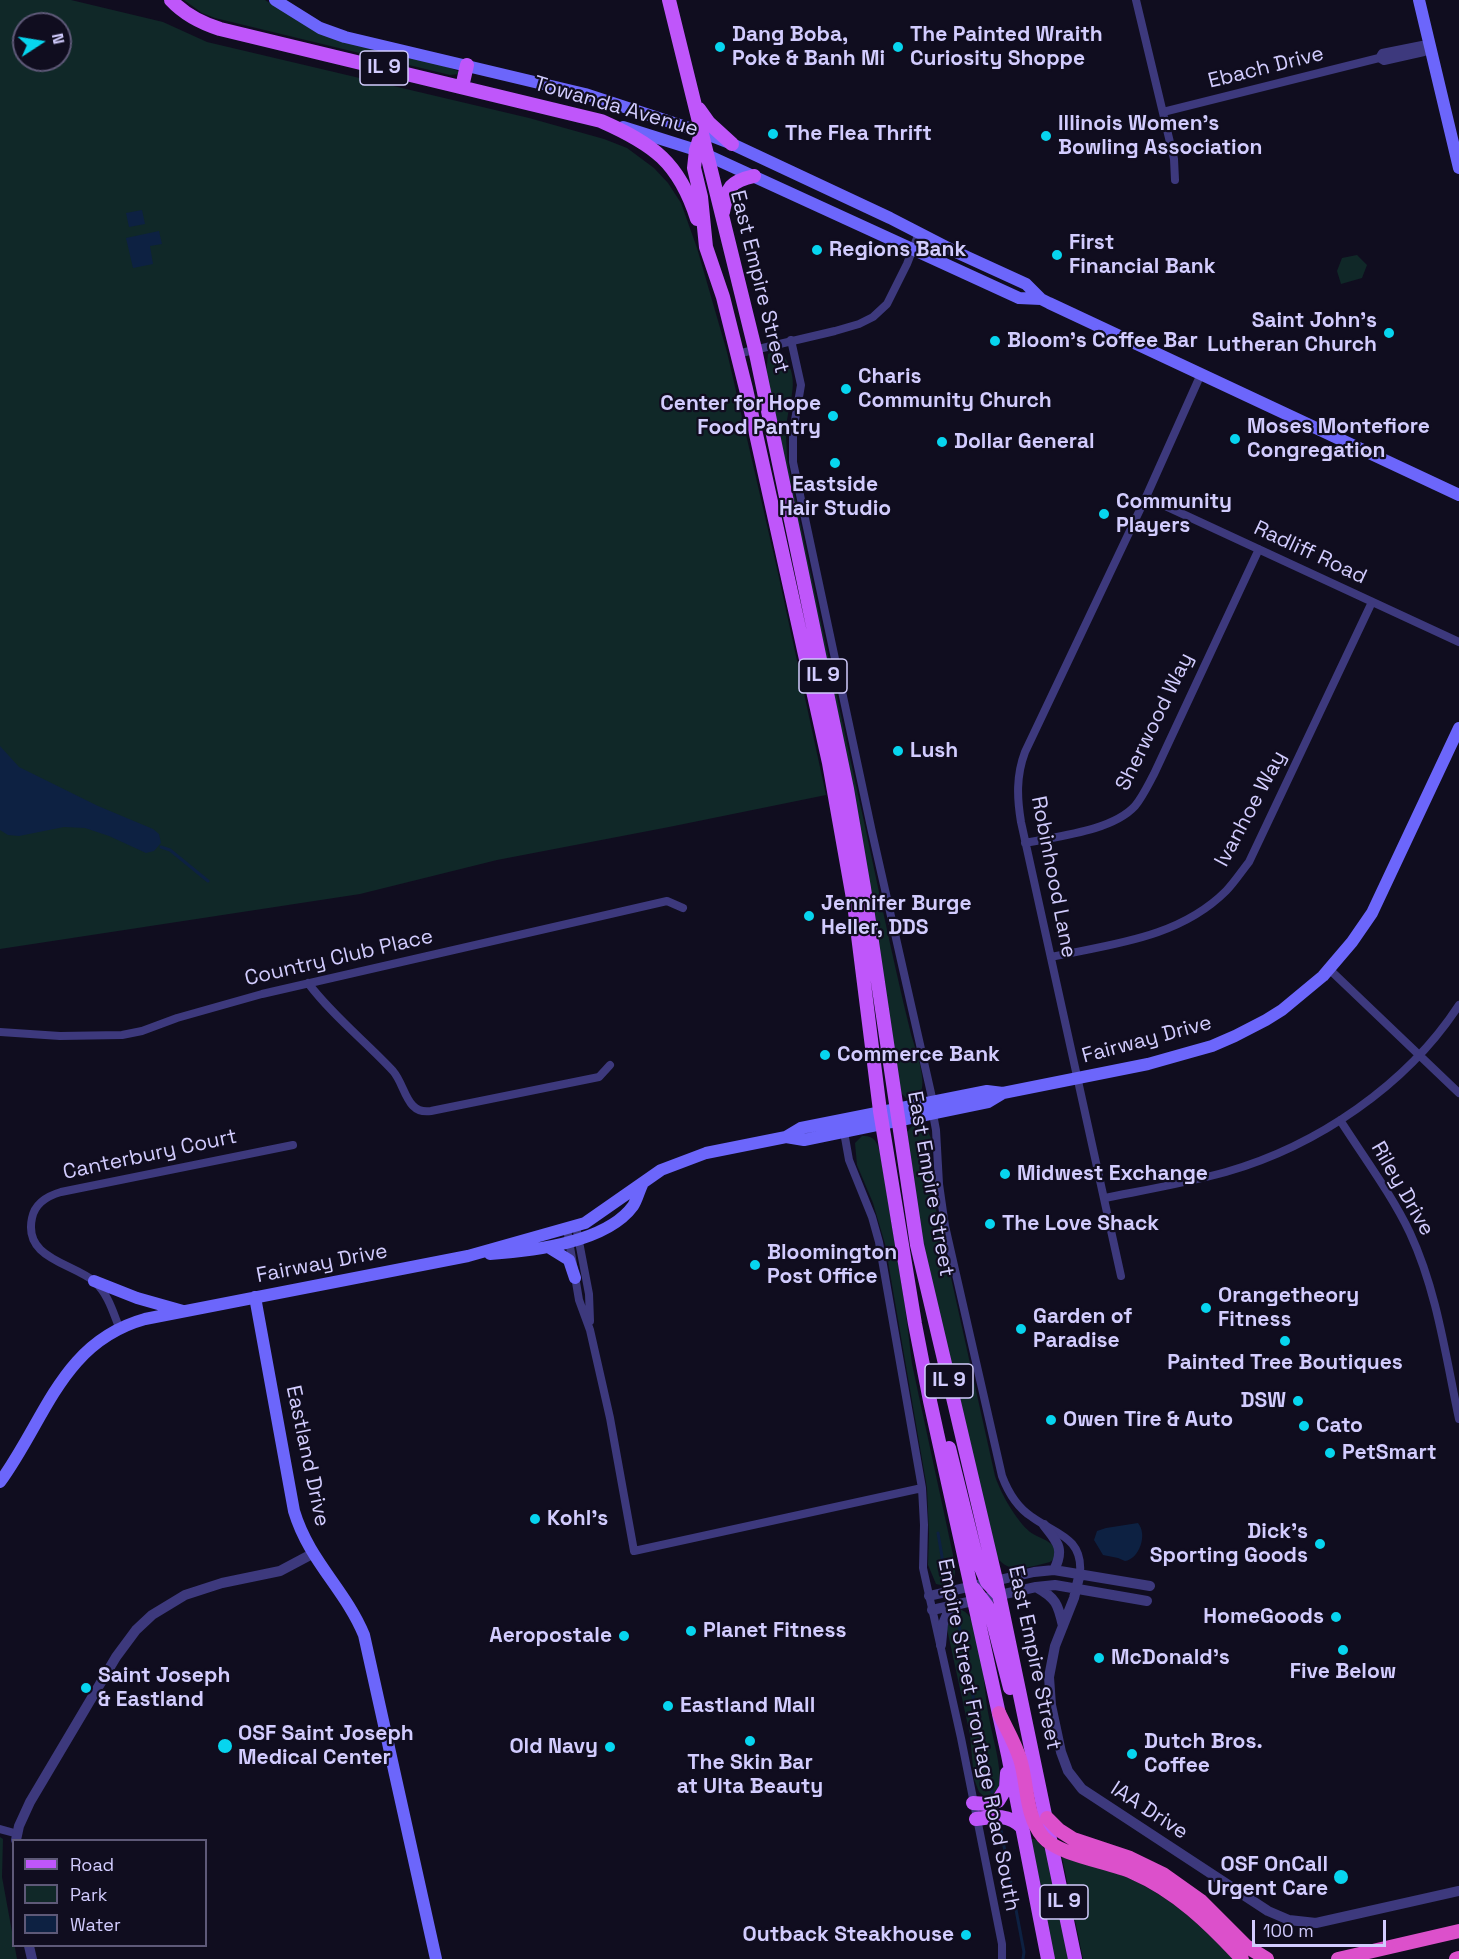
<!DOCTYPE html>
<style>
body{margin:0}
#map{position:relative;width:1459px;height:1959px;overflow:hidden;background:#100d1f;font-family:"Space Grotesk",sans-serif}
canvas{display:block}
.legend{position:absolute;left:12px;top:1839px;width:195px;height:108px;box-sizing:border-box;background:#100d1f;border:2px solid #5e5978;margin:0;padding:8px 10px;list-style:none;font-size:18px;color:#d2ccfe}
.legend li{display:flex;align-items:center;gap:12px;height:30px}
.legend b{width:30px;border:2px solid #5e5978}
.north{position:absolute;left:12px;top:12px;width:60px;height:60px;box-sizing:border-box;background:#100d1f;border:2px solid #5e5978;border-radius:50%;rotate:78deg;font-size:16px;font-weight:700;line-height:24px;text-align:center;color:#d2ccfe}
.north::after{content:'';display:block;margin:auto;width:21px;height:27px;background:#07d5ef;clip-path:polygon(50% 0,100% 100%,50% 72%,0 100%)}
.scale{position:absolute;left:1252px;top:1920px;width:134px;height:27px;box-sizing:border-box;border:3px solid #d2ccfe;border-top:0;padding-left:8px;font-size:18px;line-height:21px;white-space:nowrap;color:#d2ccfe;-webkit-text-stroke:4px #100d1f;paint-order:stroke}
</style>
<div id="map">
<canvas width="1459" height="1959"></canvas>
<ul class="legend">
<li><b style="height:8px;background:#bf56fa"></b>Road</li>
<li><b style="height:16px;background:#102828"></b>Park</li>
<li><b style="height:16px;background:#0d2142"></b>Water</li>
</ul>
<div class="north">N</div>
<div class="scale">100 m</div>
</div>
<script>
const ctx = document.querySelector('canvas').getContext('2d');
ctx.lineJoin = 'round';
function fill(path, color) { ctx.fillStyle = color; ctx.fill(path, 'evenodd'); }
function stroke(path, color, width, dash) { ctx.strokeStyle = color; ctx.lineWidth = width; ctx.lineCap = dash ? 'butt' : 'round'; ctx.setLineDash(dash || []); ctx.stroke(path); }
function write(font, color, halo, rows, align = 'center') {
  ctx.font = font + ' "Space Grotesk",sans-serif'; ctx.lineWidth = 4.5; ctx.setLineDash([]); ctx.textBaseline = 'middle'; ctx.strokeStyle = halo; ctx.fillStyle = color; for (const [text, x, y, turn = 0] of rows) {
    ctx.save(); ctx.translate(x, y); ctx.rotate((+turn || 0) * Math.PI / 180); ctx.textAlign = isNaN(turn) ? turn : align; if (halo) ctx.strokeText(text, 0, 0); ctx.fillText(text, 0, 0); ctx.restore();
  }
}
const green = new Path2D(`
 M0,0H71L163,22L207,42L529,118L604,139L627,148L654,168L668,183L681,203L697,248L727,352L778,573L826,795L669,827L497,860L360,894L0,949ZM24,24H60V60H24Z
 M184,0H265L288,14L450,68L458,71L459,74L450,75L215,18L202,13Z
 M1357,255L1367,265L1362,278L1341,284L1337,271L1342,258Z
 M775,351L781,352C803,380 788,400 786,430C786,440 787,450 787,459C809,567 832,674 855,781C874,865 890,950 911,1034C915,1049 937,1103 907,1099L901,1093L766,374L768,354Z
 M919,1125L927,1130L931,1138L932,1187L936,1210L995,1476C1001,1494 1016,1520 1030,1532C1038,1538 1048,1539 1054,1547V1559L1050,1562C1032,1566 1009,1576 997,1557L922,1239L907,1132L912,1126Z
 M862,1136C874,1135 877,1142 880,1152L905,1306L912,1364L955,1564C955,1574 956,1582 946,1586L936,1584L928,1565L929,1534L927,1488L885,1244L873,1203L857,1165L855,1143Z
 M959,1609C965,1611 969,1614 972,1621C984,1651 983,1686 989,1717C993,1741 1004,1771 998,1795L986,1798L979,1792L974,1779L970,1735L947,1629L951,1612Z
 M0,1837L3,1839L2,1877L17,1959H0Z
 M1030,1839H1035L1049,1853L1069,1959H1054Z
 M1062,1857C1082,1863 1102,1868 1121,1875C1166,1893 1200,1924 1233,1959H1083Z`);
const water = new Path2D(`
 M142,210L145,224L129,227L126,213Z
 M159,231L162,244L150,246L153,264L133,268L126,238Z
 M0,746L19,767L98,806L153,829L159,834L161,843L154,851L146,853L109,836L85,828L64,827L19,836L8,835L0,830Z
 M1138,1523C1148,1535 1139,1559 1125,1561L1118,1558L1103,1555L1094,1540L1097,1531L1106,1528Z`);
const stream = new Path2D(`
 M161,847L170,850L208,881
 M938,1533L946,1580
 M957,1615L992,1792
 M1000,1825L1024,1952L1023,1959`);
const minor = new Path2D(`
 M1136,0L1174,159L1175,180
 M1427,47L1422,45L1382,53L1379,58L1384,61L1424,52L1430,46
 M1163,112L1379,58
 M791,340L801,385L793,432V462L872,832L933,1102
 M737,354L835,331L859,324L873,317L887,304L907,264L919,233
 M1146,497L1459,642
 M1025,843C1058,836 1112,831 1135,806C1143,796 1148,785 1154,774L1259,549
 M1051,957C1112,944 1179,938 1226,891C1234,883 1241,872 1249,862L1372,602
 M1329,969L1459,1093
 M308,983C333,1016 365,1041 393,1071C406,1086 406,1115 431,1111L599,1077L610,1065
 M0,1032L60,1036L122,1035L142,1031L177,1018L262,994L667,901L683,908
 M933,1114L936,1130L939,1184L945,1226L1002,1476C1008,1492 1018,1508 1032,1517C1055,1534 1083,1537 1080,1573
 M1340,1120C1363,1156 1392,1195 1410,1233C1437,1291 1446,1358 1459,1419
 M844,1132L849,1160L872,1217L879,1242L922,1488L924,1525L923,1568L961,1738L1002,1944V1959
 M1105,1198C1145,1190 1186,1183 1226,1172C1317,1146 1407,1085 1459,1005
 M576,1226L589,1294L590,1321
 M567,1229L579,1300L590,1330L610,1418L634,1551L922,1488
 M1121,1276L1021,822C1017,798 1016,776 1025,752L1146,497L1201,374
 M119,1327C113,1312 108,1294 95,1282C73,1263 23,1259 32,1218C35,1203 47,1196 61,1192L293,1145
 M0,1829L18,1834`);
const tertiary = new Path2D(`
 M1044,1525C1057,1542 1065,1548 1054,1570
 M1080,1573L1074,1598L1055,1646L1049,1677L1051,1705L1061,1752L1068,1771L1082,1789L1268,1911L1289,1920L1316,1923L1459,1891
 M1036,1587C1056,1598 1058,1604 1063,1626
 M929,1596L1034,1572L1054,1570L1150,1586
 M932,1610L1036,1587L1055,1585L1147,1601
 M941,1645L943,1624L951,1605
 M16,1840L19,1826L30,1802L116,1657L136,1630L152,1615L185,1595L222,1583L280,1571L312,1554
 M29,1946L32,1959`);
const secondary = new Path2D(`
 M275,0L320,28L345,37L585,94L701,132L732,144L890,218L956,252L1026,284L1041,299
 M1419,0L1459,168
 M623,127L696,150L1019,298L1041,299L1049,303L1459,495
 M786,1137L804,1140L988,1102L1003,1093L1148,1064L1187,1053L1212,1046L1235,1036L1266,1020L1282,1010L1323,976L1352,942L1372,913L1459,728
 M548,1247L569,1260L575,1278
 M490,1254C532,1251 606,1243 633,1206C637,1200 639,1191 642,1185
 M94,1281L137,1298L183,1311
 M255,1297L294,1511C309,1561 345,1589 364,1635L436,1959
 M0,1482C46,1419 62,1342 145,1319L468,1256L585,1223L661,1170L706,1153L786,1137L801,1128L987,1091L1003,1093`);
const primary = new Path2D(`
 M171,0C185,15 201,23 220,29L601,121C653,144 679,162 697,219
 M669,0L755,349L794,535L847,789L864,888L917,1245L996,1580L1075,1959
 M462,87L467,65
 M699,109L709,123L732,144
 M701,134L696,150L694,168L701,197L706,247L723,297L746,389L829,763L854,904L880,1111L915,1324L930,1401L1008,1755L1048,1959
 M723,212C728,188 728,182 754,176
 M949,1448L976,1556L987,1582L999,1595
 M974,1589L987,1606L992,1618L1010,1688
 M973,1803L986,1804L998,1801L1006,1788L1007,1773
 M976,1819C995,1816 1009,1814 1023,1828`);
const trunk = new Path2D(`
 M999,1713C1006,1728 1015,1743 1020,1759C1028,1784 1025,1816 1043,1837C1058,1855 1109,1862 1132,1872C1176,1891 1210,1924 1242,1959
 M1047,1818L1059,1830L1073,1839L1130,1858L1163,1874L1201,1901L1246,1946L1267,1959
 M1338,1959L1459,1931
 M1456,1959L1459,1958`);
const markers = [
 [720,47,6,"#07d5ef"],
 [898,47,6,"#07d5ef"],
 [773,134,6,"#07d5ef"],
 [1046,136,6,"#07d5ef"],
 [817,250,6,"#07d5ef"],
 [1057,255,6,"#07d5ef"],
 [1389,333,6,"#07d5ef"],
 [995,341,6,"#07d5ef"],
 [846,389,6,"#07d5ef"],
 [833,416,6,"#07d5ef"],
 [1235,439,6,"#07d5ef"],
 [942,442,6,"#07d5ef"],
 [835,463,6,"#07d5ef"],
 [1104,514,6,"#07d5ef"],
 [898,751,6,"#07d5ef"],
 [809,916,6,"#07d5ef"],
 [825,1055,6,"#07d5ef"],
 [1005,1174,6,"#07d5ef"],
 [990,1224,6,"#07d5ef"],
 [755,1265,6,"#07d5ef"],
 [1206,1308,6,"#07d5ef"],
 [1021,1329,6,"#07d5ef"],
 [1285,1341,6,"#07d5ef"],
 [1298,1401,6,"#07d5ef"],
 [1051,1420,6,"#07d5ef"],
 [1304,1426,6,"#07d5ef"],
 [1330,1453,6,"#07d5ef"],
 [535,1519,6,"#07d5ef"],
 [1320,1544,6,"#07d5ef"],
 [1336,1617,6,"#07d5ef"],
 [691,1631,6,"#07d5ef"],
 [624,1636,6,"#07d5ef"],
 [1343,1650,6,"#07d5ef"],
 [1099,1658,6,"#07d5ef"],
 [86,1688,6,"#07d5ef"],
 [668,1706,6,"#07d5ef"],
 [750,1741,6,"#07d5ef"],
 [225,1746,8,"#07d5ef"],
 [610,1747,6,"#07d5ef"],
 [1132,1754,6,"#07d5ef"],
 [1341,1877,8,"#07d5ef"],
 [966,1935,6,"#07d5ef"]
];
const shields = [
 [384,68,48],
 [823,676,48],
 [949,1381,48],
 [1064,1902,48]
];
const shieldNames = [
 ["IL 9",384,68],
 ["IL 9",823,676],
 ["IL 9",949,1381],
 ["IL 9",1064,1902]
];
const poiNames = [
 ["Dang Boba,",732,35],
 ["Poke & Banh Mi",732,59],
 ["The Painted Wraith",910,35],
 ["Curiosity Shoppe",910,59],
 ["Illinois Women's",1058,124],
 ["Bowling Association",1058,148],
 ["The Flea Thrift",785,134],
 ["First",1069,243],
 ["Financial Bank",1069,267],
 ["Regions Bank",829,250],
 ["Saint John's",1377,321,"right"],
 ["Lutheran Church",1377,345,"right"],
 ["Bloom's Coffee Bar",1007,341],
 ["Charis",858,377],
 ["Community Church",858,401],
 ["Center for Hope",821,404,"right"],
 ["Food Pantry",821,428,"right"],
 ["Moses Montefiore",1247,427],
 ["Congregation",1247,451],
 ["Dollar General",954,442],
 ["Eastside",835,485,"center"],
 ["Hair Studio",835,509,"center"],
 ["Community",1116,502],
 ["Players",1116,526],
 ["Lush",910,751],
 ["Jennifer Burge",821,904],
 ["Heller, DDS",821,928],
 ["Commerce Bank",837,1055],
 ["Midwest Exchange",1017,1174],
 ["The Love Shack",1002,1224],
 ["Bloomington",767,1253],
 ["Post Office",767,1277],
 ["Orangetheory",1218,1296],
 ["Fitness",1218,1320],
 ["Garden of",1033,1317],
 ["Paradise",1033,1341],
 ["Painted Tree Boutiques",1285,1363,"center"],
 ["DSW",1286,1401,"right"],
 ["Owen Tire & Auto",1063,1420],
 ["Cato",1316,1426],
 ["PetSmart",1342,1453],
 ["Kohl's",547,1519],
 ["Dick's",1308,1532,"right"],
 ["Sporting Goods",1308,1556,"right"],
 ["HomeGoods",1324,1617,"right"],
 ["Planet Fitness",703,1631],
 ["Aeropostale",612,1636,"right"],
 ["McDonald's",1111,1658],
 ["Five Below",1343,1672,"center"],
 ["Saint Joseph",98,1676],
 ["& Eastland",98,1700],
 ["Eastland Mall",680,1706],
 ["OSF Saint Joseph",238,1734],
 ["Medical Center",238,1758],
 ["Dutch Bros.",1144,1742],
 ["Coffee",1144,1766],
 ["Old Navy",598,1747,"right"],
 ["The Skin Bar",750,1763,"center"],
 ["at Ulta Beauty",750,1787,"center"],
 ["OSF OnCall",1328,1865,"right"],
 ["Urgent Care",1328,1889,"right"],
 ["Outback Steakhouse",954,1935,"right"]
];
const streetNames = [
 ["Ebach Drive",1266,68,-14],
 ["Towanda Avenue",616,107,16],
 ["East Empire Street",759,282,76],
 ["Radliff Road",1310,553,25],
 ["Sherwood Way",1155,722,-64],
 ["Ivanhoe Way",1251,809,-62],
 ["Robinhood Lane",1053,877,79],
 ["Country Club Place",339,958,-13],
 ["Fairway Drive",1147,1040,-15],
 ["Canterbury Court",150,1155,-12],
 ["East Empire Street",930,1184,80],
 ["Riley Drive",1402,1189,60],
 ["Fairway Drive",322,1264,-11],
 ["Eastland Drive",307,1456,78],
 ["East Empire Street",1034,1658,78],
 ["Empire Street Frontage Road South",978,1735,79],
 ["IAA Drive",1149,1811,33]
];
fill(green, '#102828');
fill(water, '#0d2142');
stroke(stream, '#0d2142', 3);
stroke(minor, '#3d397d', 8);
stroke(tertiary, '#3d397d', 10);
stroke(secondary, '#6c66fb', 12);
stroke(primary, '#bf56fa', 14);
stroke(trunk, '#dc50cb', 14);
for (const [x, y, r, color] of markers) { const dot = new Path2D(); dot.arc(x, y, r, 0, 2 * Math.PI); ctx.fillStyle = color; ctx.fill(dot); stroke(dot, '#100d1f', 2); }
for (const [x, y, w] of shields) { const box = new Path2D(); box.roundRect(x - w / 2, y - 17, w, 34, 4.5); ctx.fillStyle = '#100d1f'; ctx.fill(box); stroke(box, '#d2ccfe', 1.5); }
write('bold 20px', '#d2ccfe', null, shieldNames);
write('bold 21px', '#d2ccfe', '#100d1f', poiNames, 'left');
write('21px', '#d2ccfe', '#100d1f', streetNames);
</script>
